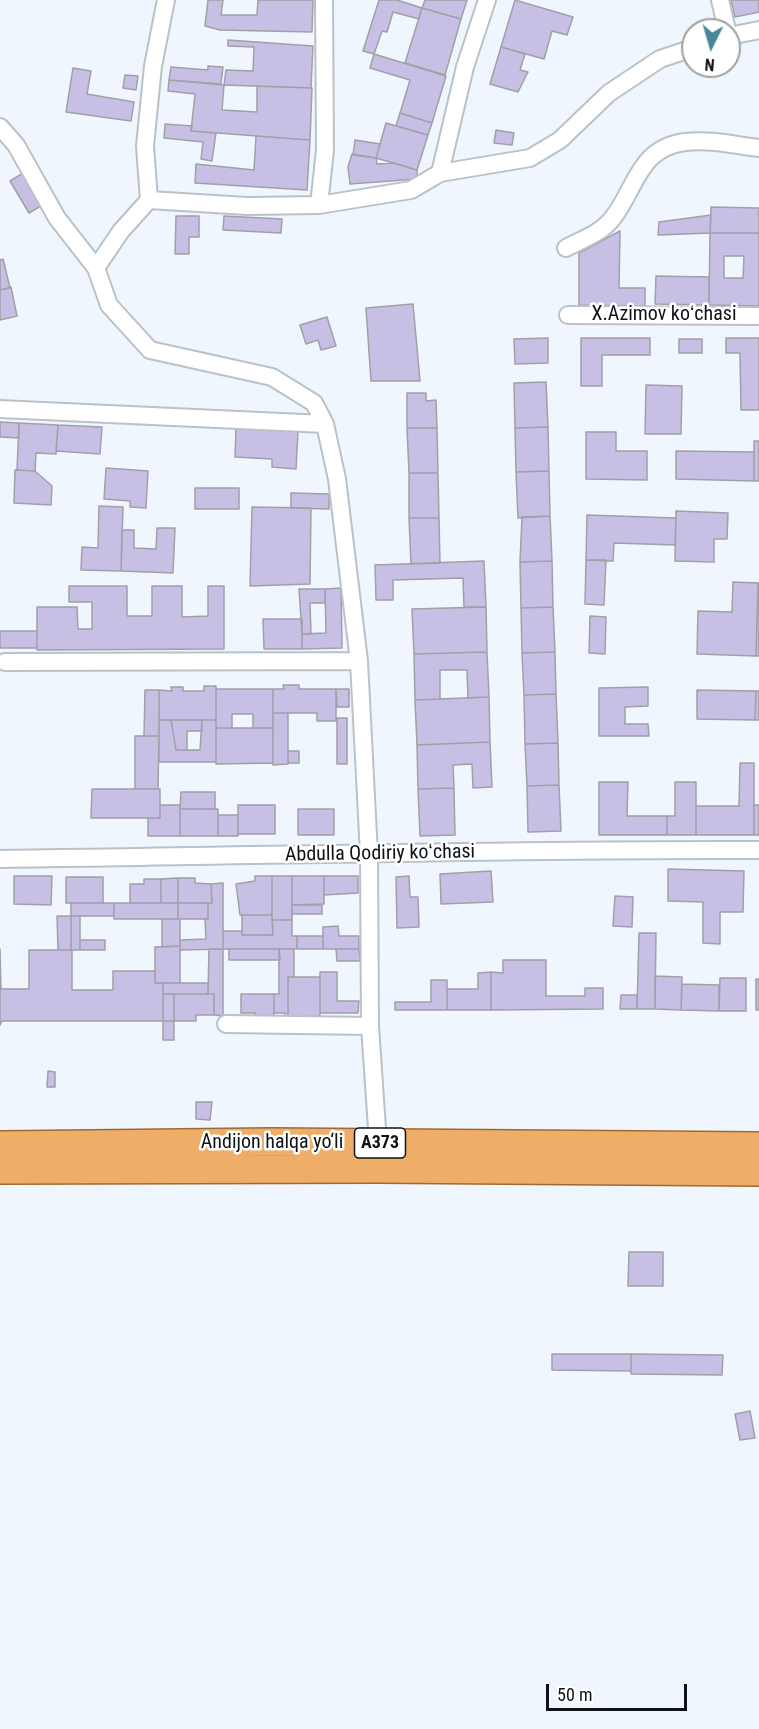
<!DOCTYPE html>
<meta charset="utf-8">
<style>
body{margin:0}
#map{position:relative;width:759px;height:1729px;overflow:hidden;background:#eff6fe;font-family:"Roboto Condensed",sans-serif}
canvas{display:block}
.north{position:absolute;left:681px;top:18px;width:60px;height:60px;box-sizing:border-box;background:#fff;border:2px solid #9fa0a1;border-radius:50%;rotate:185deg;font-size:16px;font-weight:700;line-height:24px;text-align:center;color:#0f1214}
.north::after{content:'';display:block;margin:auto;width:21px;height:27px;background:#448797;clip-path:polygon(50% 0,100% 100%,50% 72%,0 100%)}
.scale{position:absolute;left:546px;top:1684px;width:141px;height:27px;box-sizing:border-box;border:3px solid #0f1214;border-top:0;padding-left:8px;font-size:18px;line-height:21px;white-space:nowrap;color:#0f1214;-webkit-text-stroke:4px #fff;paint-order:stroke}
</style>
<div id="map">
<canvas width="759" height="1729"></canvas>
<div class="north">N</div>
<div class="scale">50 m</div>
</div>
<script>
const ctx = document.querySelector('canvas').getContext('2d');
ctx.lineJoin = 'round';
function fill(path, color) { ctx.fillStyle = color; ctx.fill(path, 'evenodd'); }
function stroke(path, color, width, dash) { ctx.strokeStyle = color; ctx.lineWidth = width; ctx.lineCap = dash ? 'butt' : 'round'; ctx.setLineDash(dash || []); ctx.stroke(path); }
function write(font, color, halo, rows, align = 'center') {
  ctx.font = font + ' "Roboto Condensed",sans-serif'; ctx.lineWidth = 5; ctx.setLineDash([]); ctx.textBaseline = 'middle'; ctx.strokeStyle = halo; ctx.fillStyle = color; for (const [text, x, y, turn = 0] of rows) {
    ctx.save(); ctx.translate(x, y); ctx.rotate((+turn || 0) * Math.PI / 180); ctx.textAlign = isNaN(turn) ? turn : align; if (halo) ctx.strokeText(text, 0, 0); ctx.fillText(text, 0, 0); ctx.restore();
  }
}
const building = new Path2D(`
 M208,0H223L221,15H257L258,0H313L312,32L220,30L205,26Z
 M379,0H397L422,8L419,19L393,12L387,32L382,31L374,54L363,51Z
 M425,0H467L461,19L422,8Z
 M515,0L573,17L567,35L552,31L544,59L501,47Z
 M731,0H759V12L735,17Z
 M422,8L461,19L445,75L405,63Z
 M228,40L313,46L311,88L224,85L226,70L253,71L254,47L228,46Z
 M501,47L525,54L520,70L528,72L518,92L490,84Z
 M374,54L446,76L432,123L400,113L410,80L370,68Z
 M208,66L223,67L221,84L169,80L171,67L208,70Z
 M73,68L91,71L87,94L134,102L131,121L66,112Z
 M125,75L138,76L136,90L123,88Z
 M169,80L224,85L222,110L257,112V86L312,88L310,140L191,131L195,94L168,91Z
 M400,113L432,123L428,135L396,126Z
 M386,123L428,135L417,170L376,158Z
 M165,124L192,126L191,131L216,133L212,161L201,159L203,142L164,138Z
 M496,130L514,133L512,145L494,143Z
 M256,136L310,140L307,190L195,183L196,164L254,170Z
 M355,140L380,144L376,158L353,155Z
 M352,154L376,158L377,164L394,163L417,170V179L350,184L348,167Z
 M25,172L44,204L29,213L10,181Z
 M711,207L759,208V233H710Z
 M711,215L710,233L658,235L659,222Z
 M176,216H199V237H189V254H175Z
 M224,216L282,219L281,233L223,230Z
 M620,231L619,288H645V306L579,305V253Z
 M710,233H759V306L709,305ZM724,256H744L743,278H724Z
 M3,259L10,288L0,290V260Z
 M656,276L709,277V305L655,304Z
 M11,287L17,316L0,320V290Z
 M413,304L420,381H371L366,308Z
 M327,317L336,346L321,350L318,340L306,344L300,325Z
 M548,338V363L515,364L514,339Z
 M581,338H650V355H602V386H581Z
 M726,338H759V410H741L740,353H726Z
 M679,339H702V353H679Z
 M546,382L548,427L515,428L514,383Z
 M646,385L682,386L681,434H645Z
 M407,393H426V401L436,400L437,428H407Z
 M0,422L19,423V438L0,437Z
 M19,423L58,425L56,454L36,453L35,471L17,470Z
 M58,425L102,427L100,454L56,451Z
 M548,427L549,471L516,472L515,428Z
 M236,428L298,431L296,469L272,467V459L235,457Z
 M407,428H437L438,473H409Z
 M586,432H616V451H647V480L586,479Z
 M754,441H759V481H754Z
 M676,451L754,452V481L676,479Z
 M106,468L148,471L146,508L130,507V501L104,499Z
 M15,470L35,471L52,486L51,505L14,503Z
 M549,471L550,516L518,518L516,472Z
 M409,473H438L439,518H409Z
 M195,488H239V509H195Z
 M291,493L329,494V509L291,508Z
 M99,506L123,507L121,571L81,570L82,547L98,548Z
 M252,507L311,508L310,584L250,586Z
 M676,511L728,513L727,539H714V562L675,561Z
 M587,515L676,518L675,545L614,543L613,561L586,560Z
 M550,516L552,561L520,562L522,517Z
 M409,518H439L440,563L411,564Z
 M157,528H175L173,573L121,571L122,530H134V548L156,549Z
 M586,560H606L604,605L585,604Z
 M484,561L486,607H464L463,578L393,580V600H376L375,565Z
 M552,561L553,607L521,608L520,562Z
 M733,582L758,583L756,656L697,654L698,611L732,612Z
 M758,583H759V656H756Z
 M69,586H127V616H152V586H182V617L208,616V586H224V649L37,650V607H77L78,629H92V602H69Z
 M341,588L342,648L302,649V634L326,633L325,589Z
 M299,589H325V603H310L311,634H302Z
 M486,607L487,652L414,654L412,609Z
 M553,607L555,652L522,653L521,608Z
 M590,616L606,617L605,654L589,653Z
 M263,619H302V649H264Z
 M0,631H37V648H0Z
 M487,652L489,697L468,698L467,670H440V699L415,700L414,654Z
 M555,652L556,694L524,695L522,653Z
 M283,685H299V689H336V721H317V713H273V689H284Z
 M204,686H216V720H159V690L172,691L171,687H183V691H204Z
 M648,687V706L625,707V724H648L649,736H599V688Z
 M216,689H273V728H253V714H232V728H216Z
 M336,689H349V707H337Z
 M145,690H159V736H144Z
 M697,690L756,691L755,720L697,719Z
 M756,691H759V720H755Z
 M556,694L558,743L525,744L524,695Z
 M489,697L490,742L417,745L415,700Z
 M273,713H288V764L273,765Z
 M337,718H347V764H337Z
 M159,720H171L176,750H200L202,720H216V762H159Z
 M171,720H202V731H187V750H176Z
 M216,728H273V763L216,764Z
 M135,736H159L158,789H135Z
 M490,742L492,787L473,788L472,764L453,765L454,788L418,789L417,745Z
 M558,743L559,785L527,786L525,744Z
 M288,751H299V763H288Z
 M740,763H754V835H696V806H739Z
 M599,782H628L627,816H667V835H599Z
 M675,782H696V835H667V816H675Z
 M559,785L561,831L528,832L527,786Z
 M454,788L455,835L420,836L418,789Z
 M92,789H160V818H91Z
 M181,792H215V809H180Z
 M160,805H180V836H148V818H160Z
 M238,805H275V834H238Z
 M754,805H759V835H754Z
 M180,809H218V836H180Z
 M298,809H334V835H298Z
 M218,815H238V836H218Z
 M668,869L744,871L743,912H720V944L703,943V902L668,901Z
 M491,871L493,902L441,904L440,874Z
 M14,876H52L51,905L14,904Z
 M255,876H272V915H240L236,884L255,881Z
 M272,876H292V920H272Z
 M292,876H324V904L292,905Z
 M324,876H358V893L324,895Z
 M409,876L410,897H418L419,927L397,928L396,877Z
 M66,877H103V903H66Z
 M178,878V903H161V879Z
 M178,878H195V883L211,884L212,903H178Z
 M144,879H161V903H130V884H144Z
 M223,883V949L180,950V940L206,939L205,919H208V903H212L211,884Z
 M615,896L633,897L632,927L613,926Z
 M71,903H114V916H71Z
 M114,903H178V919H114Z
 M178,903H208V919H178Z
 M292,905H322V914H292Z
 M242,915H272L273,935H242Z
 M57,916H71V950H58Z
 M71,916H80V950H71Z
 M162,919H180V946L162,947Z
 M272,920H292V936H297V949H223V931H242V935H273Z
 M338,926L339,936H359V949H323V927Z
 M639,933H656L655,1009H637Z
 M297,936H323V949H297Z
 M80,940H105V950H80Z
 M180,946V983H155V947Z
 M0,949L1,989H29V950H72V990H113V971H155V983H163V1021H2L0,1025Z
 M209,949H223V1016L214,1015V994H208Z
 M229,949H279L280,960H229Z
 M279,949H294V977H288V1018H285V1013H274V994H279Z
 M336,949H359L360,961H337Z
 M503,960H546V996H585V988H603V1009L491,1010V972L503,973Z
 M320,972H337V1001H359L358,1013H320Z
 M491,972V1010H447V989H478V973Z
 M655,976L682,977L681,1010L655,1009Z
 M288,977H320V1016H310V1022H288Z
 M720,978H746V1011H719Z
 M756,979H759V1010H756Z
 M431,980H447V1010H395V1002H431Z
 M163,983H208V994H163Z
 M682,984L719,985V1011L681,1010Z
 M163,994H174V1021H163Z
 M174,994H214V1015H196V1021H174Z
 M241,994H274V1019H255V1013H241Z
 M621,995H637V1009H620Z
 M163,1021H174V1040H163Z
 M48,1071L55,1072V1087H47Z
 M196,1102H212L210,1120L196,1119Z
 M629,1252H663V1286H628Z
 M552,1354H631V1371L552,1370Z
 M631,1354L723,1355L722,1375L631,1374Z
 M750,1411L755,1438L740,1440L735,1414Z`);
const minor = new Path2D(`
 M720,0L727,30
 M729,36L759,30
 M0,127L16,145L57,218L96,268
 M440,173L465,67L487,0
 M149,200L145,146L153,66L166,0
 M319,205L325,150L324,0
 M566,248C581,240 601,233 612,219C636,189 638,148 685,142C710,139 734,145 759,148
 M568,315L759,316
 M0,409L325,424
 M5,662L359,661
 M0,859C253,856 506,849 759,850
 M226,1024L370,1026
 M378,1143L370,1026L369,855L359,661L337,479L325,424L314,403L272,377L150,350L109,305L96,268L121,231L149,200L247,206L319,205L411,190L440,173L530,158L560,140L609,93L660,59L693,48`);
const trunk = new Path2D(`
 M0,1145L272,1142L759,1146
 M0,1170L378,1169L759,1172`);
const shields = [
 [380,1143,51]
];
const shieldNames = [
 ["A373",380,1143]
];
const streetNames = [
 ["X.Azimov koʻchasi",664,315],
 ["Abdulla Qodiriy koʻchasi",380,854,-1],
 ["Andijon halqa yo‘li",272,1143]
];
fill(building, '#c8bfe4');
stroke(building, '#a19fa8', 1.5);
stroke(minor, '#bac2c9', 20);
stroke(trunk, '#9e6a33', 30);
stroke(minor, '#fff', 16);
stroke(trunk, '#efae68', 27);
for (const [x, y, w] of shields) { const box = new Path2D(); box.roundRect(x - w / 2, y - 15, w, 30, 4.5); ctx.fillStyle = '#fff'; ctx.fill(box); stroke(box, '#0f1214', 1.5); }
write('bold 18px', '#0f1214', null, shieldNames);
write('20px', '#0f1214', '#fff', streetNames);
</script>
